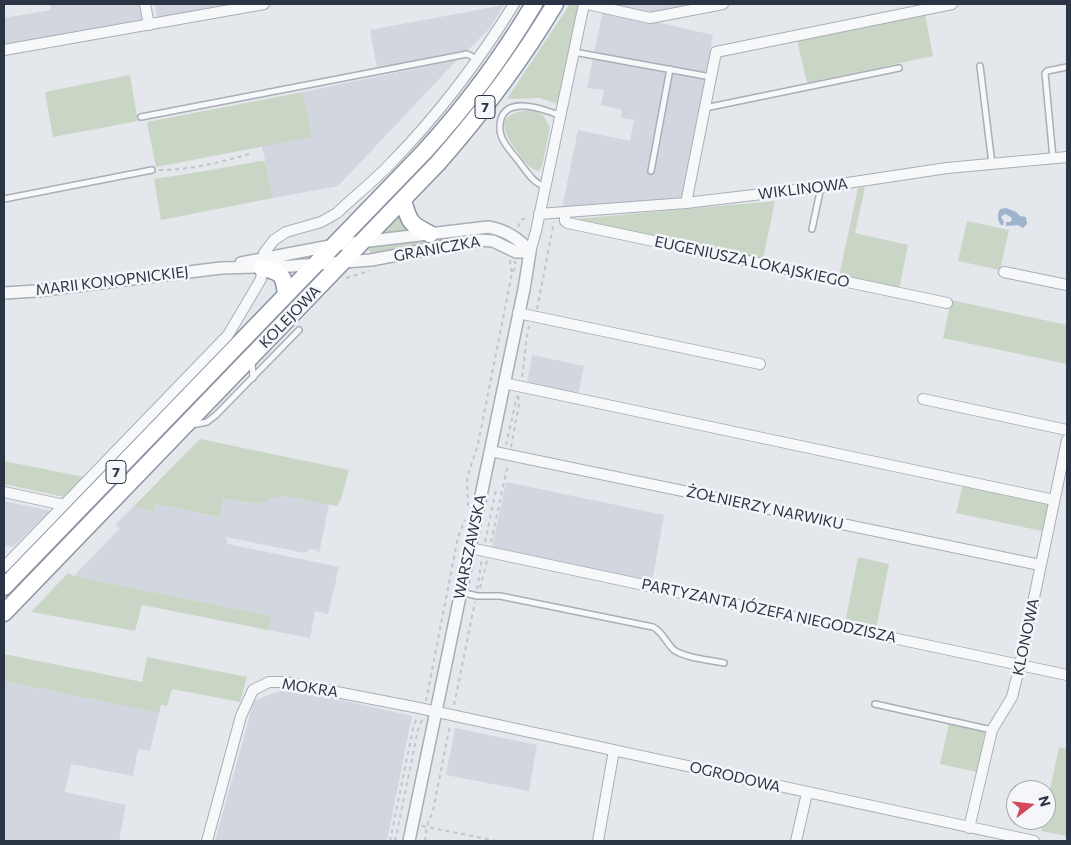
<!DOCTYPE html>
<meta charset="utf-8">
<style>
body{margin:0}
#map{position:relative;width:1071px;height:845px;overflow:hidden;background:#e4e7ec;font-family:Commissioner,sans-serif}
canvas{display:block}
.frame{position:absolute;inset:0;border:5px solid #2b3445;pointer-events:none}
.north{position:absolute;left:1006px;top:780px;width:50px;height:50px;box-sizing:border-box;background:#f4f6f9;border:1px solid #a4a8b1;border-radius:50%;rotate:74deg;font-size:14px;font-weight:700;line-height:20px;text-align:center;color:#2b3445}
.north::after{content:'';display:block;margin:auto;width:18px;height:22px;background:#d1495b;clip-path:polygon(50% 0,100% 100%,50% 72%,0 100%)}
</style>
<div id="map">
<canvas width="1071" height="845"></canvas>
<div class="frame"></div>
<div class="north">N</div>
</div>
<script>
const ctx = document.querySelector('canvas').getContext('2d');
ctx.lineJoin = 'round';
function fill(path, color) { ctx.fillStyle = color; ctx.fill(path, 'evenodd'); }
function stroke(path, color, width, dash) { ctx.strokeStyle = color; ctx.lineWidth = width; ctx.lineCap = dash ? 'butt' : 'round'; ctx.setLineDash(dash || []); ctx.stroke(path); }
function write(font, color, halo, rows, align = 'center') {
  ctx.font = font + ' Commissioner,sans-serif'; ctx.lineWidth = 5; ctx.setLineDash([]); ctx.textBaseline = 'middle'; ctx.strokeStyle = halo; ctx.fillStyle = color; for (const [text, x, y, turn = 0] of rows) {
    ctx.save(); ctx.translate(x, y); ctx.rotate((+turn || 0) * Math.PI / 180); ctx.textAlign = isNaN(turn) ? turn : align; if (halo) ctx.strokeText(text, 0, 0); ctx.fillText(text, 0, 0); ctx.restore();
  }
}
const built = new Path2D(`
 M50,4H140L143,20L4,46V18L51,10Z
 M155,4H242L157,19Z
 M609,4H693V5L651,14Z
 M504,5L490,28L468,50L377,68L370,30Z
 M603,10L713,35L683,199L562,208L578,130L630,141L634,120L621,118L622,110L601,105L604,90L587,88Z
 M457,60L338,186L273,198L262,146L311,137L303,92Z
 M532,355L584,366L578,394L527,383Z
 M506,482L664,515L652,582L492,547Z
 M284,496L329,504L319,554L317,550L310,549L305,553L226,537L228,544L339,567L328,614L315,611L310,638L268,630L270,616L74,576L120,528L115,525L133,507L154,511L156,504L218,517L222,499L261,504L270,499Z
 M4,501L50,511L13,547L4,545Z
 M4,681L159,713L150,751L138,749L133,776L71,764L65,792L126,805L119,841H4Z
 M288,688L412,716L387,841H215L254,701Z
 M455,728L537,745L529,791L446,775Z`);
const green = new Path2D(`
 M570,4H582L557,104L540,98L507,99Z
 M925,14L933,56L807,83L797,40Z
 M130,75L138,121L53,137L45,92Z
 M303,92L312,137L156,167L147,122Z
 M532,110L543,115L550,127L542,166L540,170L537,171C528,167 523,159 517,151C499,128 497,112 532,110Z
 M260,161H265L273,198L161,220L154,179C190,174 225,167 260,161Z
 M865,187L855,233L908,245L899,290L839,276L858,188Z
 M775,201L763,259L575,222V219Z
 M400,211L411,230L380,234Z
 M967,221L1009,230L1000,270L958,261Z
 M483,232L495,233L512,242L510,243L501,237L492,235H481L452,238L382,254L371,253L366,247L369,245Z
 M951,300L1067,325V364L943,338Z
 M200,439L349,470L341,499L337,506L284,496L270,499L261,504L223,499L219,517L156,504L154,511L133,507Z
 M4,461L84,477L64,497L4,484Z
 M963,484L1046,502L1048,505L1042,531L956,513Z
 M858,557L889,564L876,629L845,623Z
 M68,573L74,576L271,616L268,630L142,605L135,631L31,612Z
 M4,654L142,682L147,657L247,677L240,702L172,689L167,706L161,705L159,713L4,681Z
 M949,724L985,732L977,772L940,764Z
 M1059,747L1067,749V836L1041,831L1044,820H1046V809Z`);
const water = new Path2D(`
 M1006,208L1016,212L1020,216L1026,217L1027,224L1023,228L1018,225L1006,226V222H1010L1012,220L1011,217L1005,214L1001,217L1004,222L1003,225H1001C997,220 997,214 1000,209Z`);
const path = new Path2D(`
 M159,170C192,170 221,162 253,153
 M518,227L522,219H528
 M510,260L512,273
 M346,278L370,271
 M537,309L554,222
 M522,377C525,359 525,344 529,326
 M506,445L517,396
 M511,447L519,405L518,395
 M468,506L467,478L478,444L512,273L515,268V261
 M485,542L496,490
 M491,542L508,464
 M480,588L487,561
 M477,589L482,559
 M426,701L458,537L465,520
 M454,705L475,602
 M422,826L497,841
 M390,841L413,729L417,717
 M395,841L418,730L423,717
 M425,841L427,826L433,811L450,725`);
const service = new Path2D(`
 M574,52L711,77
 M980,66L992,164
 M705,108L899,68
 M141,117L467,54L477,59
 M1053,158L1045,73L1047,71L1067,67
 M651,171L670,69
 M545,186C534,184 527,172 520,163C514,155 506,147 502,138C499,131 499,126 501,119C508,96 543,109 559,115
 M4,199L152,170
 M812,229L821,187
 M252,361L253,378
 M192,425L207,422L216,415L299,330
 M461,592L477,596H500L653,627C663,632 666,643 674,650C685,658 710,660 724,663
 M875,704L992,730`);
const minor = new Path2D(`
 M145,4L149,25
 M587,4L650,18L723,4
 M4,50L264,4
 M686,203L716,52L952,4
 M565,213V221L568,223L947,303
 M539,214L686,203L821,187L947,168L1067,157
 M530,252L536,231L584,4
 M1004,272L1067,285
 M518,313L760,364
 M504,383L1054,500
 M923,399L1067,430
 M490,451L1040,565
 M4,492L64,505
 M470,548L1067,675
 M4,567L228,335L261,279L264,253L274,240L286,232L321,222L337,213C355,196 374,181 391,163C437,116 479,61 514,4
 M969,828L992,730L1012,697L1020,665L1067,440
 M207,841L241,716L253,690L269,682H285L419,708L1034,841
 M598,841L614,750
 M796,841L807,793`);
const tertiary = new Path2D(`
 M241,263L335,245L488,227C505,230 519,238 530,252
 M4,293L36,291L221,268L292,266L371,260L478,240L493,241L516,252H530
 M409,841L524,289L530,252`);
const trunk = new Path2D(`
 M403,200C409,222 410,224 430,234
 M262,268C282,272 284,275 286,295
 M4,587L425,151C466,106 503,56 534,4
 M4,613L438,163C482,113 521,61 555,4`);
const shields = [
 [485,107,20],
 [116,472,20]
];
const shieldNames = [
 ["7",485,107],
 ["7",116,472]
];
const streetNames = [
 ["WIKLINOWA",803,189,-7],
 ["GRANICZKA",437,249,-10],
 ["EUGENIUSZA LOKAJSKIEGO",752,262,12],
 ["MARII KONOPNICKIEJ",112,281,-7],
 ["KOLEJOWA",290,317,-46],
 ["ŻOŁNIERZY NARWIKU",765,508,12],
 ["WARSZAWSKA",470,547,-78],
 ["PARTYZANTA JÓZEFA NIEGODZISZA",769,611,12],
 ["KLONOWA",1026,637,-78],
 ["MOKRA",310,688,9],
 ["OGRODOWA",735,777,13]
];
fill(built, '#d2d6de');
fill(green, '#c9d6c5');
fill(water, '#9fb4cc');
stroke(service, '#a9aeb7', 8);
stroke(minor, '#a9aeb7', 12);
stroke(tertiary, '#a9aeb7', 14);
stroke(trunk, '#8b94a3', 19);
stroke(path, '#c2c5cb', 2, [4, 4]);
stroke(service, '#f7f8fa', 5);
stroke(minor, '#f7f8fa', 10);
stroke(tertiary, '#f7f8fa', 11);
stroke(trunk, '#fff', 16);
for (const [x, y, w] of shields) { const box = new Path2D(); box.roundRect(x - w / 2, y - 11.5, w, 23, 4); ctx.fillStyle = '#f4f6f9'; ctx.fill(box); stroke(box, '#2b3445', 1); }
write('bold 14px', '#2b3445', null, shieldNames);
write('15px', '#2b3445', '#f4f6f9', streetNames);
</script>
